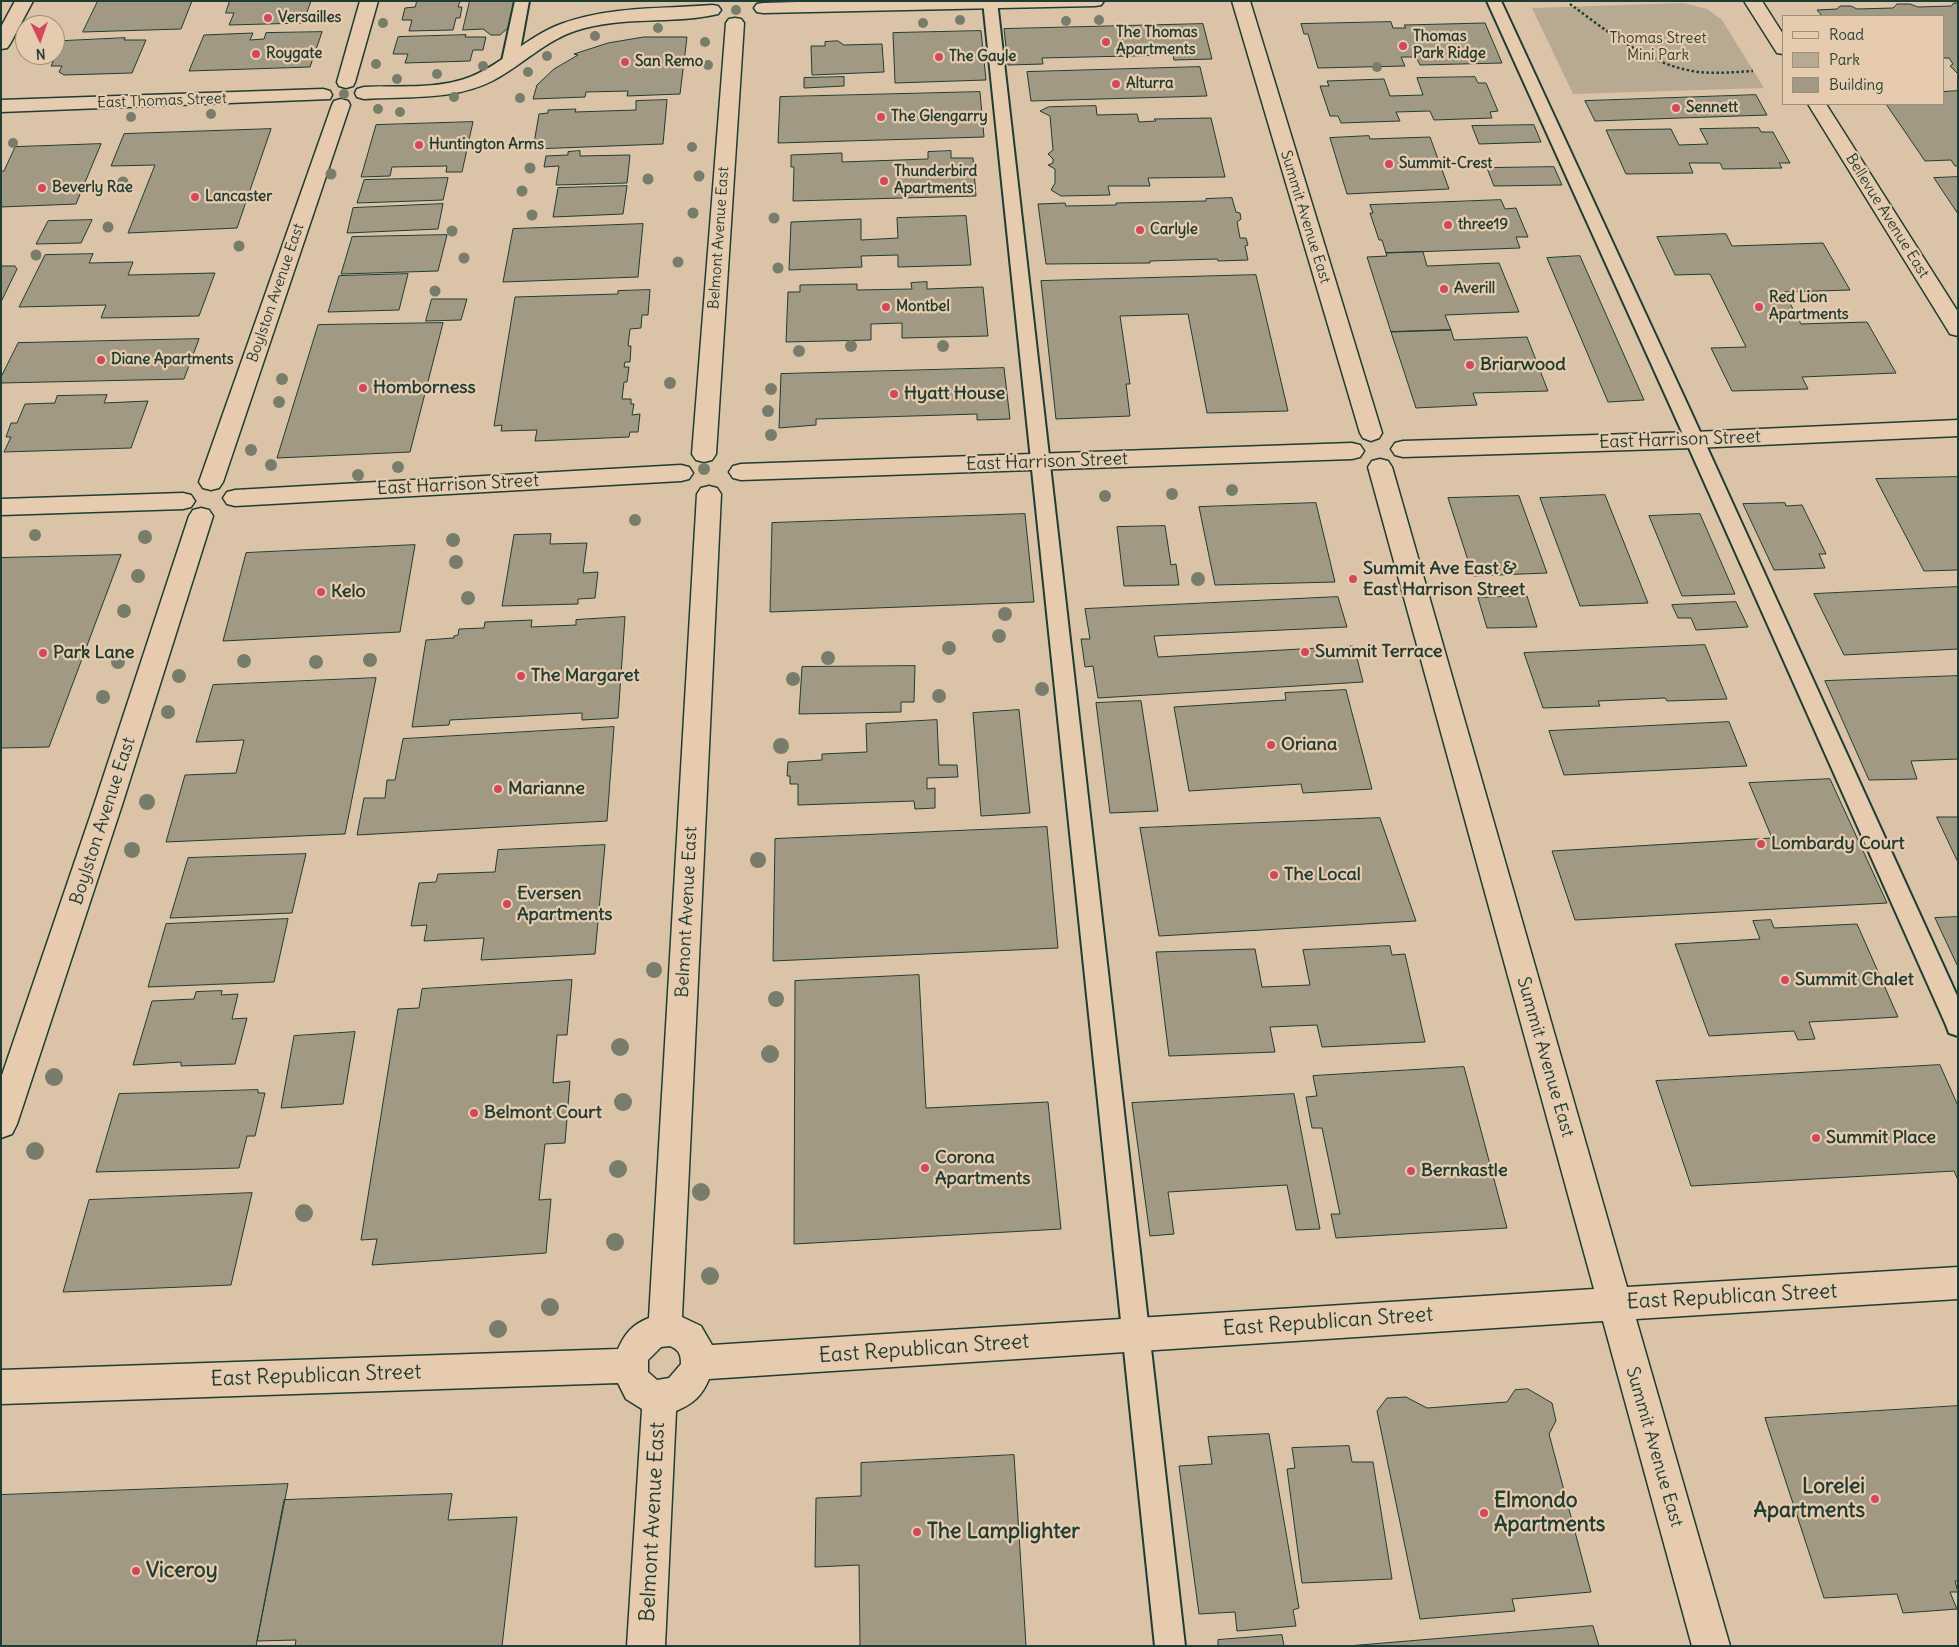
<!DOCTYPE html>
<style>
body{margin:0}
#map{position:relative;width:1959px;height:1647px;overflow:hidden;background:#dbc3a7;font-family:Delius,sans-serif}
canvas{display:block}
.frame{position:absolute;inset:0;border:2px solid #1f3d34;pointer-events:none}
.legend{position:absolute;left:1782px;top:15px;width:162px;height:90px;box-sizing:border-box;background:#e7cbae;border:1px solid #97927d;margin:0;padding:6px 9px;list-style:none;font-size:15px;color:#1f3d34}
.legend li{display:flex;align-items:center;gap:10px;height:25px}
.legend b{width:25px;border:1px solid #97927d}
.north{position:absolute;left:15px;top:15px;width:50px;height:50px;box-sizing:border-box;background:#e7cbae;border:1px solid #97927d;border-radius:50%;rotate:177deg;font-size:14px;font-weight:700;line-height:20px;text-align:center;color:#1f3d34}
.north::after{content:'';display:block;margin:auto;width:18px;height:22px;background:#d1495b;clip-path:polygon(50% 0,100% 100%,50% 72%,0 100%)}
</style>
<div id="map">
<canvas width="1959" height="1647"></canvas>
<div class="frame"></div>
<ul class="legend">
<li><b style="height:6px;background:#e7cbae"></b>Road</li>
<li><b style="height:14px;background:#b8a992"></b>Park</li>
<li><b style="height:14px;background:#a19983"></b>Building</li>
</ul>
<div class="north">N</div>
</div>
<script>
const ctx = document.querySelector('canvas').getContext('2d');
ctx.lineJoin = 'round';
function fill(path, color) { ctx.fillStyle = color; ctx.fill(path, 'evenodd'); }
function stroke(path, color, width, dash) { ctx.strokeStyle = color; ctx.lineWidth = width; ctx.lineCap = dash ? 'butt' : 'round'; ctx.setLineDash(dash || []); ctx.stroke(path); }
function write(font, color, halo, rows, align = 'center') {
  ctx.font = font + ' Delius,sans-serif'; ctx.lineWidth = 4.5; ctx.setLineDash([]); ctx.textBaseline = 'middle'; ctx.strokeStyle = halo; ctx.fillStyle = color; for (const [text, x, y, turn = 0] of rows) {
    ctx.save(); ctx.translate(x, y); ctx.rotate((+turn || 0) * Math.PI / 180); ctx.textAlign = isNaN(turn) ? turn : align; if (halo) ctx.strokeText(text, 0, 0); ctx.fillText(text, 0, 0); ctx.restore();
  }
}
const green = new Path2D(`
 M1684,3L1707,9L1722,20L1764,88L1573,94L1532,8Z`);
const building = new Path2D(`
 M98,1H192L181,29L83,32Z
 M230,1H311L303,23L229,25L234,13H226Z
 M417,1H460L458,7H462L460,18H456L453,30L409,31L412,20H402L405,8L415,7Z
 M470,1H514L513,7H516L514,15H511L508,28L500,35H491L483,29L463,30Z
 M1954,3H1958V74L1950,66L1953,64L1949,58H1943V16H1822L1817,10L1837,9L1840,6H1851L1857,9L1893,8L1897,4H1910L1918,7L1951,6Z
 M1391,22L1393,28H1406L1404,25L1485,23L1502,63L1420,65L1416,57H1401L1405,66L1318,68L1308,34H1304L1301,24Z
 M1203,24L1212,59L1174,60L1173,55L1042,58L1043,64L1008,65L1004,29Z
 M981,31L986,80L895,83L893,33Z
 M322,32L310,67L189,71L204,35L253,33L250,40L264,39L266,33Z
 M466,35L465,37H486L483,50H473L470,61L405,63L408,54H393L398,37Z
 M644,37H687L680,94L627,96L628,91L586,92L585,97L533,99L537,85L554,69L578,55L574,54L608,43Z
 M125,38L124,40H146L132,73L64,75L59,72L62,66H51L63,41Z
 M838,41L844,45L882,44L884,72L812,75L811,46H825V42Z
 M1200,67L1207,96L1031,101L1027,72Z
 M844,77V86L804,88V78Z
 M1475,77L1478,83H1486L1498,111L1490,112L1492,118L1434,120L1430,111L1396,112L1400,121L1341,123L1338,116H1330L1320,86H1329L1327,81L1384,79L1390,96L1423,95L1417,78Z
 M1958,91V166H1955L1951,160L1925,161L1886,104H1943V92Z
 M980,92L984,137L778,143L780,97Z
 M1756,95L1767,115L1595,121L1585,101Z
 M667,100L663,144L533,149L539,114L548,113V110L576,109L575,112L636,110V101Z
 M1096,106L1097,115L1137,114L1139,122L1156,121L1154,119L1211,118L1225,177L1148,178L1150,186H1108L1110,195L1061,196L1051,190L1055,183V169L1048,165L1053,163V159L1048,154L1053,150L1050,116L1040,111L1048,107Z
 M473,122L462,172H446L447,166L392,167L390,176L361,177L376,125Z
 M1534,125L1541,142L1479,144L1472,126Z
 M1759,128L1761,132H1773L1790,163H1779L1782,168L1723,169L1720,163H1689L1693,173L1626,174L1606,130L1671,129L1679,145L1708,144L1700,129Z
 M271,129L237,228L128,233L155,165L111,166L124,134Z
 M1369,136L1370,139L1430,137L1449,189L1347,194L1330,138Z
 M101,144L76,204L1,207V171H4L15,147Z
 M580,151V156L630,155L627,183L556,185L559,166L544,167L546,156L568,155V152Z
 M951,151V158H973L976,196L793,201L794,167H791V155L842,153V162L928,159V152Z
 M1554,167L1562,185L1494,186L1487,168Z
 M1958,177V214L1934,178Z
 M448,178L443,200L357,203L364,180Z
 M627,186L623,214L553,217L558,188Z
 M1232,198L1236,212L1240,213L1241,219L1237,222L1240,238H1246L1248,245L1245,246L1248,260L1218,261L1217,259L1150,261V263L1046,264L1038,204L1065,203L1066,206L1116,205V203L1206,201V199Z
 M1501,200L1505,209L1516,208L1528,237H1516L1520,248L1386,253L1382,240H1379L1370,213H1373L1370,205Z
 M443,204L438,229L347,233L353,208Z
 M966,216L971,265L898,267V255L861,256L862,267L789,270L791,222L861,219V240L898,238L897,218Z
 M92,220L81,243L36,244L48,221Z
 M643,224L638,277L503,282L513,229Z
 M1726,234L1732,246L1823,243L1850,290L1784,292L1801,324L1867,322L1896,373L1802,377L1808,389L1732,391L1711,348L1746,347L1710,274L1675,275L1657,237Z
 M447,235L438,271L341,274L352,237Z
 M1423,252L1427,266L1499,263L1519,312L1445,315L1451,330L1391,332L1367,257L1387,256L1386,253Z
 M93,254L89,263L133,262L128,275L215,273L199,316L101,318L106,305L19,307L45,255Z
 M1580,256L1644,400L1608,402L1547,258Z
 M1,266H15L17,269L1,302Z
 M408,274L399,310L328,312L339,276Z
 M1256,275L1288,411L1207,413L1188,314L1120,316L1130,384H1126L1130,416L1056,419L1041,281Z
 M927,282V289L983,287L988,336L902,338V323L871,324V340L786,342L788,292H800V285L857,284V290L912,289L911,283Z
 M650,290L648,315H642L641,328L630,329L628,346H631L630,362H625L624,367H629L627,382H624L622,399H631V404H634L632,415L640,414L638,432H630L629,437L535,441L537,430L501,431L502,425L494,426L515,297L618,294V291Z
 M432,299H467L461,320L426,321Z
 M443,323L410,452L277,458L318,325Z
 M1451,330L1454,340L1527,337L1548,391L1473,393L1477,405L1416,408L1391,332Z
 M199,339L184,379L1,383V377L18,343Z
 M1004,368L1010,419L977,420V414L816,419V425L779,428L781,374Z
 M107,395L104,403L148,401L131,448L4,452L11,437H6L11,423H17L25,404L55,403L57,396Z
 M1958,477V570L1924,571L1876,479Z
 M1605,495L1648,603L1580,606L1540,498Z
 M1519,496L1547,573L1473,576L1448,498Z
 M1316,503L1335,582L1215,585L1199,507Z
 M1785,503L1786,506L1802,505L1826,554H1819L1825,568L1774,570L1743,504Z
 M1025,514L1034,602L770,612L772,523Z
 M1700,514L1735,594L1682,596L1649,516Z
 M1165,526L1171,565L1176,564L1179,585L1124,586L1117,527Z
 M551,534L550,544L587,543L583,573L598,572L595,598L578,599V604L502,606L514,535Z
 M415,545L400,632L223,641L246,553Z
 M121,555L49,747L1,748V558Z
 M1958,587V649L1844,655L1814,594Z
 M1527,596L1537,627L1487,628L1478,598Z
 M1338,597L1347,627L1154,636L1158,657L1354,646L1363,682L1098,698L1093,666L1085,667L1081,639H1090L1085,609Z
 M1736,602L1748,627L1696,630L1691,618H1678L1672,605Z
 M625,617L618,718L582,720V713L450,720L449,725L412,727L426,640L454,638V636L458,635L459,629L484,628L485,622L532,620L531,627L576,625V620Z
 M1705,645L1727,699L1667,701L1665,698L1598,701L1600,706L1543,708L1524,653Z
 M915,666L914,702H901V712L799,714L802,667Z
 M1958,676V759L1911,761L1917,779L1869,780L1825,681Z
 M376,678L345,834L166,842L185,775L236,773L244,740L196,742L213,685Z
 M1346,690L1372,789L1303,793L1301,784L1189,791L1174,707L1286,700L1285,693Z
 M1141,701L1158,811L1110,813L1096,703Z
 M1019,710L1030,813L981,816L973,713Z
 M937,720L939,765H957L958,777L927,778V789L935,788V808L915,809L914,801L798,805V784H790V776H787L788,762L822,760V754L867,752L866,724Z
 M1729,722L1747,766L1564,775L1549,731Z
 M614,727L607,821L357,835L364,798H385L387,780H395L403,739Z
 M1830,779L1887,903L1575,920L1552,851L1772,838L1749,783Z
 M1937,817H1958V862Z
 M1380,818L1416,921L1159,936L1140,828Z
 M1047,827L1058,948L773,961L775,839Z
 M605,845L595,954L481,960L484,938L424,941L427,925L411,926L419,883L436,882L438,874L495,872L498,850Z
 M306,854L292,913L170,918L188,858Z
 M1958,917V967L1935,918Z
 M288,919L274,982L148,987L166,924Z
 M1771,920L1774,928L1857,924L1898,1017L1809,1022L1815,1039L1798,1040L1794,1031L1709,1036L1675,944L1760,939L1753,921Z
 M1390,946L1392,955L1405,954L1425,1042L1322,1047L1317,1025L1270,1027L1275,1052L1169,1056L1156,952L1255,949L1262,987L1310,985L1303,950Z
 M919,975L926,1108L1048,1102L1061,1229L794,1244L795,981Z
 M572,980L567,1035H557L553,1083L570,1081L565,1143L545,1144L539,1200L551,1199L546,1253L372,1265L377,1239L361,1240L398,1009L419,1008L422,989Z
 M222,991L221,995L238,994L232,1019L247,1018L235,1064L181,1066V1062L133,1065L152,1001L194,999L196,992Z
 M355,1032L343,1104L281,1108L294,1036Z
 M1940,1065L1958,1106V1180L1954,1171L1691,1186L1656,1081Z
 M1464,1067L1507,1228L1336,1238L1331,1214H1340L1322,1128H1312L1306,1097L1317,1096L1313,1076Z
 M258,1090V1093H265L255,1136H247L239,1168L96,1172L119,1094Z
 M1294,1094L1320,1229L1296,1230L1287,1185L1168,1192L1174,1234L1150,1236L1132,1103Z
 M252,1193L231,1285L63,1292L89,1200Z
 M1528,1389L1552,1403L1556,1421L1549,1434L1591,1592L1512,1599L1515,1611L1420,1619L1377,1411L1387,1398L1406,1397L1427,1408L1507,1402L1515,1390Z
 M1958,1406V1581H1955L1958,1592H1950L1957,1609L1903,1613L1897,1594L1824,1598L1765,1418Z
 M1269,1434L1299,1608L1293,1610L1296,1626L1237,1631L1235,1612L1199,1614L1179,1466L1212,1464L1208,1437Z
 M1349,1446L1352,1462H1373L1392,1579L1302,1583L1287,1469L1295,1468L1292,1448Z
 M1014,1455L1026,1646H860L859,1565L815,1567L816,1498L861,1496V1463Z
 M288,1484L256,1646H1V1495Z
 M452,1494L448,1520L517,1517L502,1646H295L296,1640L257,1641L284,1500Z
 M1593,1626L1599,1646H1348Z
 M1282,1635L1284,1646H1218V1640Z`);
const path = new Path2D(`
 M1570,4C1608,32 1650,66 1699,72C1717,74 1735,72 1753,71`);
const service = new Path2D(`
 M515,1H529L518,61L515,64H505L502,61Z
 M983,1H997L1185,1646H1155Z
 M1487,1H1501L1691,412L1958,998V1036L1949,1033L1946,1025L1673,412Z`);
const minor = new Path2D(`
 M15,1H33L10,44L7,48L1,49V27Z
 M360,1H378L355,82L353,86L346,88L339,86L337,82Z
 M831,1H1104L1101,5L1095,6L763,13L757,12L754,8L757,4L763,3Z
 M1232,1H1250L1382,433L1379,438L1371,441L1363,438L1360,433Z
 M712,5L718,6L721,10L718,14C672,25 622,15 575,31C545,41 522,65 494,80C454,101 408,96 364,99L357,97L355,93L357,89L364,87C398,85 437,90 470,77C503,64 528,36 561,24C609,6 662,9 712,5Z
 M735,18L741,19L744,23L716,454L712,460L704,462L696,460L692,454L726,23L729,19Z
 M323,89L330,91L332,95L330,99L1,112V100Z
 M341,99L348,101L350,105L223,482L219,488L211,490L203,488L199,482L332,105L334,101Z
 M1958,420V436L1694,448L1403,457L1395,455L1391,449L1395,443L1403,441L1694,432Z
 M1352,443L1360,445L1364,451L1360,457L1352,459L741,480L733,478L729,472L733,466L741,464Z
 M1380,459L1388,461L1392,467L1627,1287L1958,1267V1299L1636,1319L1730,1646H1692L1603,1321L709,1379C702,1396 693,1404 676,1411L665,1646H627L642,1409L626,1399L618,1383L1,1404V1370L618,1349C625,1333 633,1324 649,1318L697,494L701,488L709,486L717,488L721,494L682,1317L701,1326L712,1345L1594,1289L1368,467L1372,461ZM670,1346C679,1350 681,1354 681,1364L669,1378L657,1380L648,1372V1360L661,1347Z
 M681,465L689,467L693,473L689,479L681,481L235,506L227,504L223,498L227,492L235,490Z
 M183,493L191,495L195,501L191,507L183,509L1,515V499Z
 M201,508L209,510L213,516L122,805L17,1124L12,1134L1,1138V1078L94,805L189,516L193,510Z`);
const tertiary = new Path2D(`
 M1744,1H1762L1783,34V54L1777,53Z
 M1808,104H1826L1958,312V336L1950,334L1947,329Z`);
const trees = [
 [736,10,5],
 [960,20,5],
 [1099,20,5],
 [1066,21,5],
 [383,23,5],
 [923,23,5],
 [658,28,5],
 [595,36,5],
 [705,42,5],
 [547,56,5],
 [376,64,5],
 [708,65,5],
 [483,66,5],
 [1377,67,5],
 [528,72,5],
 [437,74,5],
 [397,79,5],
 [344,94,5],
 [454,97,5],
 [520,98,5],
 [378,109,5],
 [400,112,5],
 [211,114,5],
 [131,117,5],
 [13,143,5],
 [692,147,5],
 [530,168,5.5],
 [331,174,5.5],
 [699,176,5.5],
 [648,179,5.5],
 [123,182,5.5],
 [522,191,5.5],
 [693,213,5.5],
 [532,215,5.5],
 [774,218,5.5],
 [108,227,5.5],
 [452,231,5.5],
 [239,246,5.5],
 [36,255,5.5],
 [464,258,5.5],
 [678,262,5.5],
 [778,268,5.5],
 [435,291,5.5],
 [851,346,6],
 [943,346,6],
 [799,351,6],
 [282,379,6],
 [670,383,6],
 [771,389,6],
 [279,402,6],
 [768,411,6],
 [771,435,6],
 [251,450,6],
 [271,465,6],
 [398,467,6],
 [704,469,6],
 [358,475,6],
 [1232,490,6],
 [1172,494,6],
 [1105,496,6],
 [635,520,6],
 [35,535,6],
 [145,537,7],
 [453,540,7],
 [456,562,7],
 [138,576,7],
 [1198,579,7],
 [468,598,7],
 [124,611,7],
 [1005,614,7],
 [999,636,7],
 [949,648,7],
 [828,658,7],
 [370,660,7],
 [244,661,7],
 [118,662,7],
 [316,662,7],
 [179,676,7],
 [793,679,7],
 [1042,689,7],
 [939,696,7],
 [103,697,7],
 [168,712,7],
 [781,746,8],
 [147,802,8],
 [132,850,8],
 [758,860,8],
 [654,970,8],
 [776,999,8],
 [620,1047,9],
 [770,1054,9],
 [54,1077,9],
 [623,1102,9],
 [35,1151,9],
 [618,1169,9],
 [701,1192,9],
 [304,1213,9],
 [615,1242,9],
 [710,1276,9],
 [550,1307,9],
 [498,1329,9]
];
const markers = [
 [268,18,5,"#d1495b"],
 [1106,42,5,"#d1495b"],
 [1403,46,5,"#d1495b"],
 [256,54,5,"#d1495b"],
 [939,57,5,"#d1495b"],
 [625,62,5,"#d1495b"],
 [1116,84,5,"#d1495b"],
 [1676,108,5,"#d1495b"],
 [881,117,5,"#d1495b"],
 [419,145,5,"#d1495b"],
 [1389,164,5,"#d1495b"],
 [884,181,5,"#d1495b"],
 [42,188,5,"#d1495b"],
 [195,197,5,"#d1495b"],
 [1448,225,5,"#d1495b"],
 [1140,230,5,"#d1495b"],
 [1444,289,5,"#d1495b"],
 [886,307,5,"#d1495b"],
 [1759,307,5,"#d1495b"],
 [101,360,5,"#d1495b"],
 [1470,365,5,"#d1495b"],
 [363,388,5,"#d1495b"],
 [894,394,5,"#d1495b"],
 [1353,579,5,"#d1495b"],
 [321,592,5,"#d1495b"],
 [1305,652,5,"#d1495b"],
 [43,653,5,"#d1495b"],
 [521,676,5,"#d1495b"],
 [1271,745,5,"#d1495b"],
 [498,789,5,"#d1495b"],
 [1761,844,5,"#d1495b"],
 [1274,875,5,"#d1495b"],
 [507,904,5,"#d1495b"],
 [1785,980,5,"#d1495b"],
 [474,1113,5,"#d1495b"],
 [1816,1138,5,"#d1495b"],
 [925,1168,5,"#d1495b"],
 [1411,1171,5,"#d1495b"],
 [1875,1499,5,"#d1495b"],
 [1484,1513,5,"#d1495b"],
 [917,1532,5,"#d1495b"],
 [136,1571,5,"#d1495b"]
];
const farPoinames = [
 ["Versailles",278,18],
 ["The Thomas",1116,33],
 ["Apartments",1116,50],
 ["Thomas",1413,37],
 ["Park Ridge",1413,54],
 ["Roygate",266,54],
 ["The Gayle",949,57],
 ["San Remo",635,62],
 ["Alturra",1126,84],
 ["Sennett",1686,108],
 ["The Glengarry",891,117],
 ["Huntington Arms",429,145],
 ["Summit-Crest",1399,164],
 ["Thunderbird",894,172],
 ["Apartments",894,189],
 ["Beverly Rae",52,188],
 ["Lancaster",205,197],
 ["three19",1458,225],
 ["Carlyle",1150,230],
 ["Averill",1454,289],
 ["Red Lion",1769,298],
 ["Apartments",1769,315],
 ["Montbel",896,307],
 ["Diane Apartments",111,360]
];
const farParknames = [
 ["Thomas Street",1658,39],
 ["Mini Park",1658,56]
];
const farStreetnames = [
 ["East Thomas Street",162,101,-2],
 ["Bellevue Avenue East",1887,216,58],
 ["Summit Avenue East",1305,217,73],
 ["Belmont Avenue East",719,238,-86],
 ["Boylston Avenue East",276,293,-71]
];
const poiNames = [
 ["Briarwood",1480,365],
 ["Homborness",373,388],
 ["Hyatt House",904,394],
 ["Summit Ave East &",1363,569],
 ["East Harrison Street",1363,590],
 ["Kelo",331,592],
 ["Summit Terrace",1315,652],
 ["Park Lane",53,653],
 ["The Margaret",531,676],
 ["Oriana",1281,745],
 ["Marianne",508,789],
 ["Lombardy Court",1771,844],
 ["The Local",1284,875],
 ["Eversen",517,894],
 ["Apartments",517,915],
 ["Summit Chalet",1795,980],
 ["Belmont Court",484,1113],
 ["Summit Place",1826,1138],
 ["Corona",935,1158],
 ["Apartments",935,1179],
 ["Bernkastle",1421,1171]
];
const streetNames = [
 ["East Harrison Street",1680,440,-2],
 ["East Harrison Street",1047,462,-2],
 ["East Harrison Street",458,485,-3],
 ["Boylston Avenue East",103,821,-72],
 ["Belmont Avenue East",687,912,-87],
 ["Summit Avenue East",1545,1057,74],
 ["Summit Avenue East",1654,1447,74]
];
const nearStreetnames = [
 ["East Republican Street",1732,1297,-3],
 ["East Republican Street",1328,1322,-4],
 ["East Republican Street",924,1349,-4],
 ["East Republican Street",316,1376,-2],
 ["Belmont Avenue East",653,1522,-87]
];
const nearPoinames = [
 ["Lorelei",1865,1487,"right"],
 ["Apartments",1865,1511,"right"],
 ["Elmondo",1494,1501],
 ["Apartments",1494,1525],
 ["The Lamplighter",927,1532],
 ["Viceroy",146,1571]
];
fill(green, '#b8a992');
fill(building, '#a19983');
stroke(building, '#1f3d34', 1);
stroke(service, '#1f3d34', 4);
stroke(minor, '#1f3d34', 3);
stroke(tertiary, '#1f3d34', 3);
stroke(path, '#1f3d34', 2.5, [2.5, 2.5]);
fill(service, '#e7cbae');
fill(minor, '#e7cbae');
fill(tertiary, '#e7cbae');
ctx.fillStyle = '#787c6a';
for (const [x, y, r] of trees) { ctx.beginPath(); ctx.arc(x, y, r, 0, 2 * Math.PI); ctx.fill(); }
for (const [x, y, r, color] of markers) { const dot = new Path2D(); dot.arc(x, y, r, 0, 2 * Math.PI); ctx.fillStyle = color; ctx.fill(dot); stroke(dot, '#e7cbae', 2); }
write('bold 15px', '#1f3d34', '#e7cbae', farPoinames, 'left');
write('15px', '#274239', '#e7cbae', farParknames);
write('15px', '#1f3d34', '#e7cbae', farStreetnames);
write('bold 18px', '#1f3d34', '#e7cbae', poiNames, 'left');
write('18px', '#1f3d34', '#e7cbae', streetNames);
write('21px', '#1f3d34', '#e7cbae', nearStreetnames);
write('bold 21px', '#1f3d34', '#e7cbae', nearPoinames, 'left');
</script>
